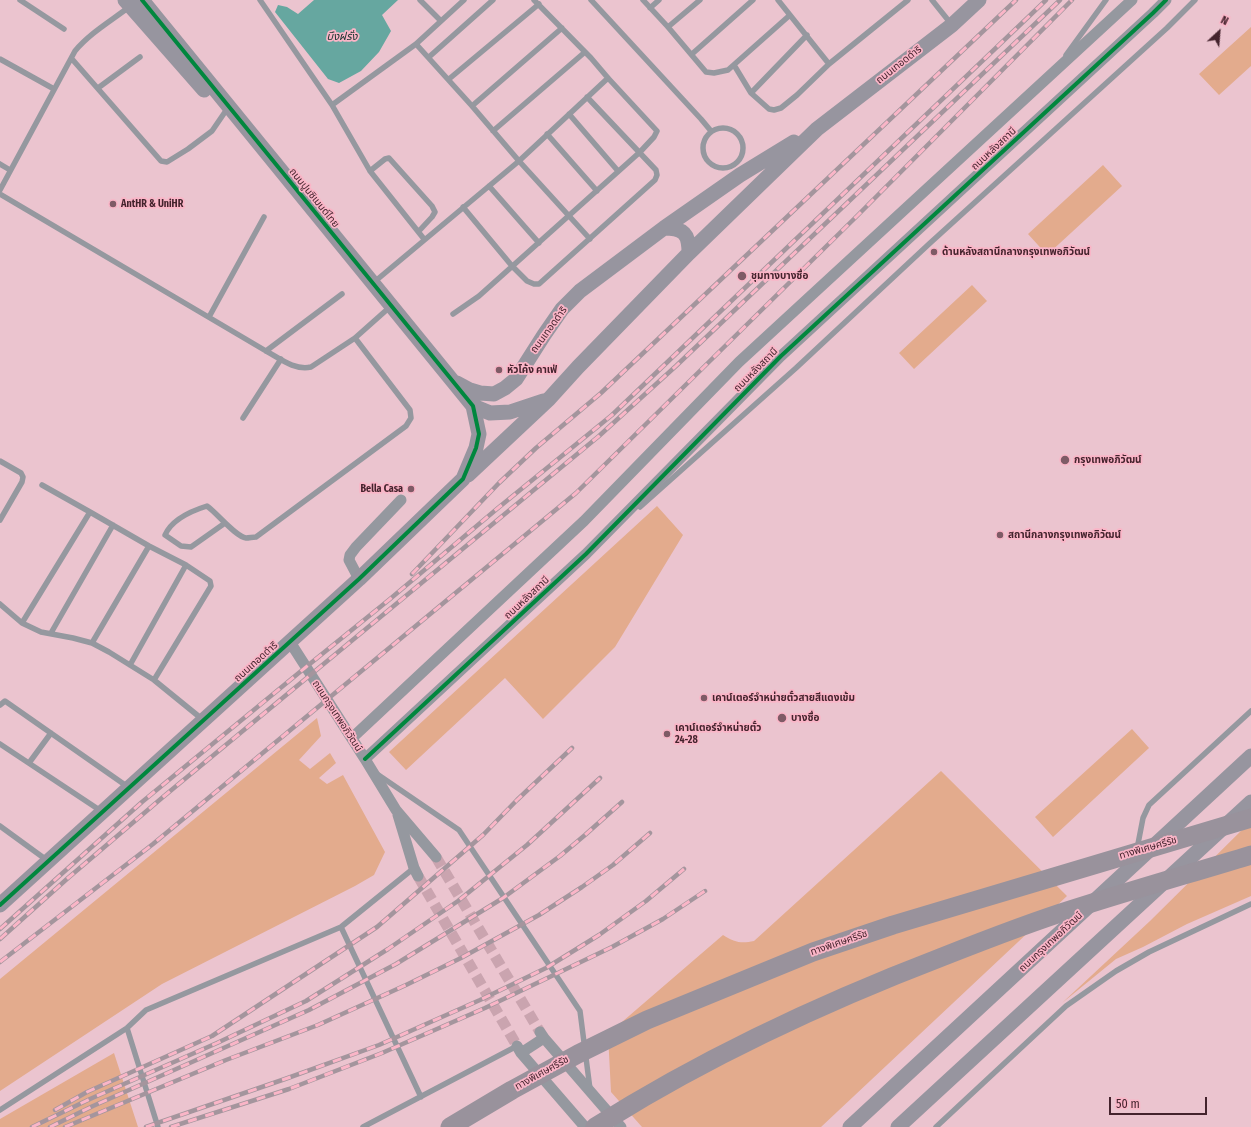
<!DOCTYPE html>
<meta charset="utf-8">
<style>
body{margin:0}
#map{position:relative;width:1251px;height:1127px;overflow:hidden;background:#ebc4cf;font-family:"Fira Sans Condensed",sans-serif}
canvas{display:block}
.north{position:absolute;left:1199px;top:12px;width:40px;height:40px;-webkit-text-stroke:3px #fab5c7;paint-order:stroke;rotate:26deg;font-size:11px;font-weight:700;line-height:16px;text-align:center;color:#44232d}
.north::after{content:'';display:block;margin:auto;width:14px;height:18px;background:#44232d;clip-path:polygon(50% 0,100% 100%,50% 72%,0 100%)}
.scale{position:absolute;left:1109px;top:1097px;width:98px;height:18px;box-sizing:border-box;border:2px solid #44232d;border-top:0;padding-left:5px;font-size:12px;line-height:14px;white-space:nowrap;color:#44232d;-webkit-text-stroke:3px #fab5c7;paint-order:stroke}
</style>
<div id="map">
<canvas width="1251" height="1127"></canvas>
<div class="north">N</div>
<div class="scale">50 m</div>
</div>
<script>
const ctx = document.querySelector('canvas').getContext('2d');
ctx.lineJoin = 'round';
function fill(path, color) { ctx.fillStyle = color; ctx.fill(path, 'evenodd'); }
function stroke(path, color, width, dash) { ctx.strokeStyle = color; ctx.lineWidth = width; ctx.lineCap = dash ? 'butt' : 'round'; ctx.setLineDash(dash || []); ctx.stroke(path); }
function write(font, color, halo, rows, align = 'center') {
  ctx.font = font + ' "Fira Sans Condensed","Noto Sans Thai",sans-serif'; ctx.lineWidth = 3.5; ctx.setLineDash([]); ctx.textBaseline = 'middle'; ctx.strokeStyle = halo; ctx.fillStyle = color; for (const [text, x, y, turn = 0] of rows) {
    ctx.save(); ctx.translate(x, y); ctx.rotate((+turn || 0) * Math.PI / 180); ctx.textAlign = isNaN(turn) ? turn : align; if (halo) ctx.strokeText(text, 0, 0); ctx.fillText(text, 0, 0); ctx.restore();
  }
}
const green = new Path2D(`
 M1251,27V66L1219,95L1199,74Z
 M1103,165L1122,186L1047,255L1028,234Z
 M972,285L987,301L914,369L899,353Z
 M657,506L683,535L615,647L543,719L505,678L406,770L389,752Z
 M317,718L321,736L299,760L310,769L330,753L336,763L319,778L327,784L343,775L385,852L374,875L355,886L162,984L0,1091V979Z
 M1132,729L1149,748L1053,837L1035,817Z
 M941,771L1067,896L821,1127H642L611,1092L608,1034L723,935C734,942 741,944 754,941Z
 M1251,821V896L1187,924L1143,947L1116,959L1062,1003L1150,921Z
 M114,1053L138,1127H0V1119Z`);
const water = new Path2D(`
 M314,0H398L382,15L391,31L379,52L361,71L339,83L328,79L275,12L278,5L287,7L298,14Z`);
const streetTunnel = new Path2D(`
 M436,857L540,1032
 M418,876L517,1046`);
const lane = new Path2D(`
 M20,0L64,29
 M260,0L332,105L370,171L424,239
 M420,0L441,21
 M464,0L416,44L472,106L519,161L590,239
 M591,0L701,119L711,131
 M643,0L668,27L706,72L714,73L728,70L790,15
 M778,0L829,64
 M932,0L952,25
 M650,8L659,0
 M668,27L700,0
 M692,54L753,0
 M1066,55L1106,0
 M429,57L493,0
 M0,59L54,89
 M72,59L161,161L167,162L188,149L212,131L225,112
 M734,65L751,93L769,109L774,110L781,108L797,95L829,64L908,0
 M449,79L539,4
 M98,88L140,57
 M751,93L807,35
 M332,105L416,44
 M472,106L562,28
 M569,114L618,171
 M703 148a20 20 0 1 1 40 0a20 20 0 1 1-40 0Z
 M493,131L585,52
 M547,134L597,191
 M0,164L10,170
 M370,171L385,159L389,158L432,206L435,212L432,217L419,231
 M489,186L539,243
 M0,190L75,51C90,33 111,21 129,7
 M0,194L266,351C279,358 295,371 311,367L355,338L391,306
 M463,207L512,266L527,281L534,284H539L655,180L657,175L656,170L587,97
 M373,283L519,161L608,78
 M453,314L479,296L640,152L654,137L657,131L608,78L591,58L534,0
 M209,317L264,217
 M266,351L342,294
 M243,418L281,359
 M0,461L21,473L23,477L22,482L0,520
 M42,485L90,512
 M640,507L796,368L929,244L1167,28L1195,0
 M225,523L191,547L181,546L165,535C172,519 191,511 207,506C217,513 236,537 246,538C249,538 253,537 256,537L406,426L411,418L410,410L355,338
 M0,604L22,623L41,632L73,638L92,643L109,652L154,680L202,719
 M22,623L90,512L149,546L186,565L210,581L211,586L154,680
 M51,633L113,525
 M92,643L149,546
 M130,665L186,565
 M0,705L5,701L128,787
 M0,744L101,811
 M29,763L51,733
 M377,774L459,830L580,1011L590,1089
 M0,826L48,861
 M1137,849L1143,818L1149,805L1251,711
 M341,927L421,1097
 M127,1028L158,1127
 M0,1110L127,1028L146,1010L341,927L414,868
 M363,1127L517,1046
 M936,1127L1066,1006L1116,971L1149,952L1251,904`);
const street = new Path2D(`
 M359,579L349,560L350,555L356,547L401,500
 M290,642L365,759L396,810L436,857
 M352,738L584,521L739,362L1132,0
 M365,759L586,554L781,356L1153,13L1166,0
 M398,815L414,868L418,876
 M540,1032L544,1038L621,1127
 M517,1046L521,1053L585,1127
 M521,1053L544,1038`);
const secondary = new Path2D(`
 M125,0L204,90
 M664,228C684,228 689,234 689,253
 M457,383L470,390L480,393L494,394L505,388L516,379L544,335L562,309L580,291L664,228L740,175L794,142
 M473,406L490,413L510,412L543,401
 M468,475L549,399L578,367L689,253L817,129L952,25L979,0
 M0,905L359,579L463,479L476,448L479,434L473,406L142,0
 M850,1127L1251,756
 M898,1127L1251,802`);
const rail = new Path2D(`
 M412,574L499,483L536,448L601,393L1016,0
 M0,929L142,802L306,667L390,599L498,508L612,415L1046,0
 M0,939L68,878L163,797L599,436L676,366L1060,0
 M0,962L153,844L576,493L857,216L1072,0
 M55,1110L87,1092L212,1036L377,927L483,835L517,800L572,748
 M32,1127L90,1099L217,1043L306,1001L388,949L458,901L527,845L600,778
 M50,1127L93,1106L309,1010L396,964L503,898L560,856L585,835L622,802
 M65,1127L226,1060L318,1025L406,985L461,958L539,915L582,887L613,865L650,833
 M146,1127L285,1079L379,1045L480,1000L546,968L599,935L646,901L684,869
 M171,1127L289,1089L382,1053L485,1008L612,947L663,919L705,891`);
const highwayBridge = new Path2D(`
 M450,1127L512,1090L578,1054L647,1020L813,952L893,925L1251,818
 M595,1127C704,1058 822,1003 942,957C985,940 1028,923 1073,909C1132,890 1192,873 1251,855`);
const cycleway = new Path2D(`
 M365,759L586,554L781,356L1153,13L1166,0
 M0,905L359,579L463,479L476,448L479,434L473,406L142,0`);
const markers = [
 [113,204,4,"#7e5b66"],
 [934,252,4,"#7e5b66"],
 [742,276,5,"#7e5b66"],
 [499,370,4,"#7e5b66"],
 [1065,460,5,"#7e5b66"],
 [411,489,4,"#7e5b66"],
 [1000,535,4,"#7e5b66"],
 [704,698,4,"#7e5b66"],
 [782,718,5,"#7e5b66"],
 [667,734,4,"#7e5b66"]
];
const streetNames = [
 ["ถนนเทอดดำริ",899,65,-38],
 ["ถนนหลังสถานี",994,149,-43],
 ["ถนนปูนซิเมนต์ไทย",314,198,51],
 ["ถนนเทอดดำริ",549,330,-54],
 ["ถนนหลังสถานี",756,370,-45],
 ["ถนนหลังสถานี",527,598,-43],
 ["ถนนเทอดดำริ",256,662,-42],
 ["ถนนกรุงเทพอภิวัฒน์",337,716,57],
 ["ทางพิเศษศรีรัช",1148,848,-16],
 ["ถนนกรุงเทพอภิวัฒน์",1051,942,-43],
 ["ทางพิเศษศรีรัช",839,943,-19],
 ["ทางพิเศษศรีรัช",542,1073,-29]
];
const poiNames = [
 ["AntHR & UniHR",121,204],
 ["ด้านหลังสถานีกลางกรุงเทพอภิวัฒน์",942,252],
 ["ชุมทางบางซื่อ",751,276],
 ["หัวโค้ง คาเฟ่",507,370],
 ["กรุงเทพอภิวัฒน์",1074,460],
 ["Bella Casa",403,489,"right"],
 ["สถานีกลางกรุงเทพอภิวัฒน์",1008,535],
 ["เคาน์เตอร์จำหน่ายตั๋วสายสีแดงเข้ม",712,698],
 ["บางซื่อ",791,718],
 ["เคาน์เตอร์จำหน่ายตั๋ว",675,728],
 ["24-28",675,740]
];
const waterNames = [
 ["บึงฝรั่ง",342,37]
];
fill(green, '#e3ab8d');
fill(water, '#66a7a0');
stroke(streetTunnel, '#caa4af', 11, [11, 5.5]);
stroke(lane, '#95989f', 5.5);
stroke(street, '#95989f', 11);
stroke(secondary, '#97959f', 15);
stroke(rail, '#a4959d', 4.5);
stroke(rail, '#fab5c7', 3, [9]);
stroke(highwayBridge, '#99929c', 19);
stroke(cycleway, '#00873e', 4);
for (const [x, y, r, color] of markers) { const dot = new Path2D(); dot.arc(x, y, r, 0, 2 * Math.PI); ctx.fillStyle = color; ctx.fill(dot); stroke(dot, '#fab5c7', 1.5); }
write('10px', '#44232d', '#fab5c7', streetNames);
write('bold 10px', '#44232d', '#fab5c7', poiNames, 'left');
write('italic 11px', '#213934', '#fab5c7', waterNames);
</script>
